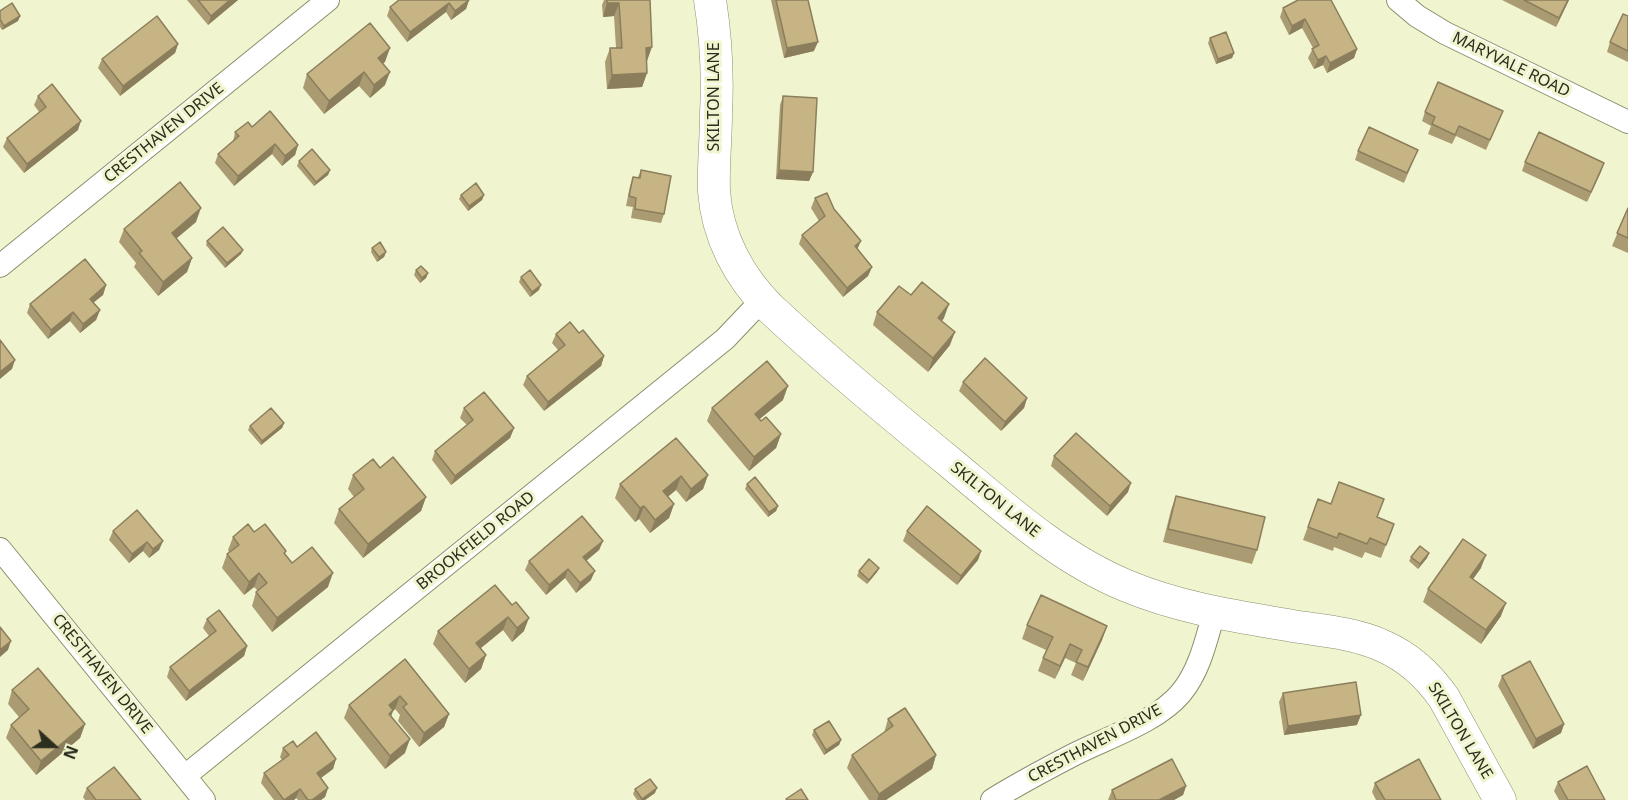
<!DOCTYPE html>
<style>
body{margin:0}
#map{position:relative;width:1628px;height:800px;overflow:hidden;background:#f0f5cf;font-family:"Noto Sans",sans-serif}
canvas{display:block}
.north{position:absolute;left:24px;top:716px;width:60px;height:60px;-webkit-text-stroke:4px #f0f5cf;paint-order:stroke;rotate:111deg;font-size:16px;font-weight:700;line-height:24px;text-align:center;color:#2b2d1e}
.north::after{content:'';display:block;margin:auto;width:21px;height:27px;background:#2b2d1e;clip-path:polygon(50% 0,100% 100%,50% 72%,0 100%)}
</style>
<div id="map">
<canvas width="1628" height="800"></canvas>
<div class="north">N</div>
</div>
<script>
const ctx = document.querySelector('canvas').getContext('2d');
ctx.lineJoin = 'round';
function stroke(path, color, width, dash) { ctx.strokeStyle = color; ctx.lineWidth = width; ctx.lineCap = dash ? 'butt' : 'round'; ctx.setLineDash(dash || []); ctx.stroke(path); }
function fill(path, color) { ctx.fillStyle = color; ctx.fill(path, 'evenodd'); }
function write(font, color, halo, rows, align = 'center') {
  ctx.font = font + ' "Noto Sans",sans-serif'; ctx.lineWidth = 6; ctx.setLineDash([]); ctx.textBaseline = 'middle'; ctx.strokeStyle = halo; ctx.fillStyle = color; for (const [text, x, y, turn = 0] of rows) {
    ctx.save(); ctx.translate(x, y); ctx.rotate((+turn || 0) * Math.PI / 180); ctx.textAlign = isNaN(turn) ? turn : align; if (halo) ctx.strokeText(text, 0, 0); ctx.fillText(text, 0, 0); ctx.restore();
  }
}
const street = new Path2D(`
 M1398,0L1417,16L1445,33L1628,122
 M0,266L328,0
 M0,549L204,800
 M185,776L725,339L762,300
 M992,800C1018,784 1046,769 1073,755C1106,738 1157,722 1181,693C1200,670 1206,640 1214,613`);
const secondary = new Path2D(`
 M710,0C716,38 718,76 716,114C716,140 713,165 714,191C717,236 739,277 770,308C829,363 891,414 953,465C1007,510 1061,559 1127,586C1182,609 1241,617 1299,627C1327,631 1357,634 1383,646C1408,657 1428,675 1444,698L1500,800`);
const wall = new Path2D(`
 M187,0H238L208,25Z
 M469,0L466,9L451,20L446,12L407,42L387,16L390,7Z
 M604,0H650L647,61V73L642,87L607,89L605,62L610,48H616L614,16L603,17L602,5Z
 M771,0H808L814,51L784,58Z
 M1298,0L1357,49L1354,58L1327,73L1323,65L1314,69L1308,58L1313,48L1302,28L1289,35L1280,17L1283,8Z
 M1502,0H1569L1556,27Z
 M0,11L20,16L18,21L2,30L0,27Z
 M1628,16V62L1607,52L1610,42Z
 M1210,38L1234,53L1232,58L1216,64L1208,43Z
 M178,44L175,53L120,96L98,68L102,59Z
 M385,62L383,63L385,85L370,98L359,86L324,114L303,88L307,74Z
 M38,96L78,130L24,173L3,147L7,138L39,112L34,105Z
 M783,96L813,172L809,181L776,179L780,105Z
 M1425,112L1499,120L1486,150L1456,136L1452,144L1428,134L1431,126L1422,121Z
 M252,127L298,145L295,155L282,166L272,154L234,186L215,163L218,154L233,142L235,132Z
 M1418,150L1404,183L1355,160L1358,151Z
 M299,161L330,170L328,175L314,186L297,166Z
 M1525,162L1604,163L1587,202L1522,171Z
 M641,170L664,214L661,223L631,218L633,207L626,206L630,186L633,177H638Z
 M461,195H484L482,200L468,211L459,199Z
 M815,198L872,267L868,276L843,297L799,244L802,235L819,221L811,208Z
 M1628,208V253L1612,246Z
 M196,222L176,239L192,258L187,272L158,296L134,267L136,263L119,242L124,229Z
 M207,241L243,250L241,254L225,268L206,245Z
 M372,248L386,252L384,257L377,262L371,252Z
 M416,270L428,273L426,278L420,283L414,275Z
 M521,277L539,290L530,297L519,282Z
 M106,285L103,295L93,302L100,310L96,320L80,333L70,321L48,339L27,313L30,304Z
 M911,295L944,318L942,321L950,345L928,372L873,325L877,312Z
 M556,334L604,356L601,366L544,411L523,385L527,376L558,350L552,343Z
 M963,382L1027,398L1024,408L1001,431L959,391Z
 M783,400L759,419L761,421L781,434L776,448L749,471L707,421L712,408Z
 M464,408L514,428L510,438L451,485L432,460L435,451L467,425L460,418Z
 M284,423L282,428L261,445L248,430L250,426Z
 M676,438L708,475L703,489L686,502L676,490L667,497L674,504L669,518L650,533L639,519L635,522L615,498L620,484Z
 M1054,456L1128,492L1107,516L1051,466Z
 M380,468L426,497L421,511L363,558L334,523L339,509L354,497L348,489L353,475Z
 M747,484L778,506L776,511L768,517L745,489Z
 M1176,496L1257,550L1252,564L1163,542L1171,510Z
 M1318,499L1331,504L1378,517L1394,524L1381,558L1365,552L1362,558L1334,547L1333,551L1303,540Z
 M113,531L163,541L159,550L149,558L143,551L129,563L109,540Z
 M907,531L981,551L978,560L957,585L903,541Z
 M254,532L286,551L285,554L292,563L328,587L272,632L252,606L256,592L258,591L254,587L244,595L222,568L227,554L229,552L228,550L233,537Z
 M603,541L599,550L586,561L591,580L576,593L565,578L546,595L525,570L529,561Z
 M1429,553L1427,558L1418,569L1409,561L1411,557Z
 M1481,568L1473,579L1501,616L1481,644L1423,602L1428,589Z
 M859,571L877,572L867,584L857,576Z
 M495,585L524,631L512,642L503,630L481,648L486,655L481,669L465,683L433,644L438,631Z
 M207,619L247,646L244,656L186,701L167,677L170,667L209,636L203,628Z
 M1027,625L1107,626L1102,640L1083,681L1071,675L1076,663L1065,658L1055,679L1038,671L1046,650L1022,639Z
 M405,659L449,714L444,727L419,747L398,721L400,715L395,709L393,711L391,716L405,753L385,769L344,718L349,705Z
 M1502,676L1564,724L1561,733L1533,749L1498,686Z
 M12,690L85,724L80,738L36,775L6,738L11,725L19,717L8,704Z
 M1283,693L1357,725L1284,735L1279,702Z
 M888,719L936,755L932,769L886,800H869L847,768L852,755L884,733Z
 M814,730L841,740L839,745L824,755L812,735Z
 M297,747L336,759L333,769L321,778L328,788L325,797L321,800H298L296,798L294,800H274L261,783L264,773L282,760L280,757L283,748Z
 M1558,782L1605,800H1559L1554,791Z
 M1375,783L1441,800H1376L1372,792Z
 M1186,786L1183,795L1174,800H1108L1112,790Z
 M87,788L141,800H85L83,797Z
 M635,789L655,793L645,800H637L633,794Z`);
const shadedWall = new Path2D(`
 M230,0H238L208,25L211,16Z
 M469,0L466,9L451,20L455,11Z
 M1568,0H1569L1556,27L1559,18Z
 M449,3L446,12L407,42L410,32Z
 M607,3H619L614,16L603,17Z
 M20,16L18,21L2,30L4,26Z
 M1305,19L1302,28L1289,35L1292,26Z
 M818,42L814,51L784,58L787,48Z
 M178,44L175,53L120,96L123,86Z
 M652,47L647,61H641L646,48Z
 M390,48L385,62L374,71L378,58Z
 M1357,49L1354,58L1327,73L1330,63Z
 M1234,53L1232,58L1216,64L1218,59Z
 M1326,56L1323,65L1314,69L1318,60Z
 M364,72L359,86L324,114L329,101Z
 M390,72L385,85L370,98L374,85Z
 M647,73L642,87L607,89L612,75Z
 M81,121L78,130L24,173L27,164Z
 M275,144L272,154L234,186L238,176Z
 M298,145L295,155L282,166L285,156Z
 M1604,163L1601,172L1587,202L1591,192Z
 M330,170L328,175L314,186L316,182Z
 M779,170L813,172L809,181L776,179Z
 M484,195L482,200L468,211L469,206Z
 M201,208L196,222L167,246L172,233Z
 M861,241L857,250L855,246Z
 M243,250L241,254L225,268L227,263Z
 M386,252L384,257L377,262L379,257Z
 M192,258L187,272L158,296L163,282Z
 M872,267L868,276L843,297L847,288Z
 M428,273L426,278L420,283L422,278Z
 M106,285L103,295L87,308L90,299Z
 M541,285L539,290L530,297L532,292Z
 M949,304L944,318L933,331L938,318Z
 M100,310L96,320L80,333L83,324Z
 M73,312L70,321L48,339L51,330Z
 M955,332L950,345L928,372L933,358Z
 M604,356L601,366L544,411L548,402Z
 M15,360L12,369L0,379V372Z
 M788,386L783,400L750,427L755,414Z
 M1027,398L1024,408L1001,431L1005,422Z
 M284,423L282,428L261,445L262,441Z
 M514,428L510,438L451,485L455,476Z
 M781,434L776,448L749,471L754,457Z
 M708,475L703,489L686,502L691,489Z
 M681,476L676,490L658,505L663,491Z
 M1131,483L1128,492L1107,516L1110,506Z
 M426,497L421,511L363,558L368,544Z
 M674,504L669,518L650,533L655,520Z
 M644,506L639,519L635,522L640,508Z
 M778,506L776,511L768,517L769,512Z
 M163,541L159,550L149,558L153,549Z
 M603,541L599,550L580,566L583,557Z
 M147,542L143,551L129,563L132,554Z
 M981,551L978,560L957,585L961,576Z
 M1429,553L1427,558L1418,569L1420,564Z
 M1486,555L1481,568L1465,590L1470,577Z
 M879,568L877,572L867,584L869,580Z
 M568,569L565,578L546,595L549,585Z
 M595,571L591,580L576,593L580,583Z
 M259,573L254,587L244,595L249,582Z
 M333,573L328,587L272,632L277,618Z
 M1506,603L1501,616L1481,644L1486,630Z
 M508,617L503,630L471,656L476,643Z
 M529,618L524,631L512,642L517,628Z
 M1107,626L1102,640L1083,681L1088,667Z
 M11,641L8,650L0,657V650Z
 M1070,644L1065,658L1055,679L1060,666Z
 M247,646L244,656L186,701L189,691Z
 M486,655L481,669L465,683L469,669Z
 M400,696L395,709L393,711L388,724L389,705Z
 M449,714L444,727L419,747L424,733Z
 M1361,715L1357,725L1284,735L1288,726Z
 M85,724L80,738L36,775L41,761Z
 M1564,724L1561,733L1533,749L1536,739Z
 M410,739L405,753L385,769L390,756Z
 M841,740L839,745L824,755L826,750Z
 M936,755L932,769L886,800H877L879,794Z
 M336,759L333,769L314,783L317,773Z
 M1186,786L1183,795L1174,800H1159Z
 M328,788L325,797L321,800H312Z
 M657,788L655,793L645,800H641Z
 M300,789L296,798L294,800H284Z`);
const building = new Path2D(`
 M198,0H230L211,16Z
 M399,0H469L455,11L449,3L410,32L390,7Z
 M607,0H650L652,47L646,48L647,73L612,75L610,48H622L619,3H607Z
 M776,0H808L818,42L787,48Z
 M1298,0H1331L1357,49L1330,63L1326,56L1318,60L1312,49L1319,45L1305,19L1292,26L1283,8Z
 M1524,0H1568L1559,18Z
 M12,3L20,16L4,26L0,19V11Z
 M1623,14L1628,16V51L1610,42Z
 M157,16L178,44L123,86L102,59Z
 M370,23L390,48L378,58L390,72L374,85L364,72L329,101L307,74Z
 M1226,32L1234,53L1218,59L1210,38Z
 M1438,82L1503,111L1490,140L1459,126L1455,135L1432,124L1435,117L1425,112Z
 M52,84L81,121L27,164L7,138L46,107L38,96Z
 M783,96L817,98L813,172L779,170Z
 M270,111L298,145L285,156L275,144L238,176L218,154L239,136L235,132L248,122L252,127Z
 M1369,127L1418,150L1407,173L1358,151Z
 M1539,132L1604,163L1591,192L1525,162Z
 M312,149L330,170L316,182L299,161Z
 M641,170L671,176L664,214L635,209L636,198L629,196L633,177L640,178Z
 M180,182L201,208L172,233L192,258L163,282L139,253L142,251L124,229Z
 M476,183L484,195L469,206L461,195Z
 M827,193L834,209L861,241L855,246L872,267L847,288L802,235L825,216L815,198Z
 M1628,208V238L1617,233Z
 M223,227L243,250L227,263L207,241Z
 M380,242L386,252L379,257L372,248Z
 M85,259L106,285L90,299L100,310L83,324L73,312L51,330L30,304Z
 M421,266L428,273L422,278L416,270Z
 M530,270L541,285L532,292L521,277Z
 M922,282L949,304L938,318L955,332L933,358L877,312L899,286L911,295Z
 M570,322L579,333L583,330L604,356L548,402L527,376L565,345L556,334Z
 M0,340L15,360L0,372Z
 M985,358L1027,398L1005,422L963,382Z
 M767,361L788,386L755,414L761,421L766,417L781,434L754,457L712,408Z
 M484,392L514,428L455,476L435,451L473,420L464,408Z
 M271,408L284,423L262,441L250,426Z
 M1076,433L1131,483L1110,506L1054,456Z
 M676,438L708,475L691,489L681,476L663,491L674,504L655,520L644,506L640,508L620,484Z
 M393,457L426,497L368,544L339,509L364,489L353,475L373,459L380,468Z
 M755,477L778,506L769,512L747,484Z
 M1339,482L1384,499L1377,517L1394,524L1386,545L1370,538L1367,544L1339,533L1337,538L1308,527L1318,499L1331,504Z
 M1176,496L1265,517L1257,550L1168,529Z
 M927,506L981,551L961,576L907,531Z
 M137,510L163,541L153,549L147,542L132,554L113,531Z
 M582,516L603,541L583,557L595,571L580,583L568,569L549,585L529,561Z
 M248,524L254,532L265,524L286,551L284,553L292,563L312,547L333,573L277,618L256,592L267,583L259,573L249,582L227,554L239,545L233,537Z
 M1463,539L1486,555L1470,577L1506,603L1486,630L1428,589Z
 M1420,546L1429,553L1420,564L1411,557Z
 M869,559L879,568L869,580L859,571Z
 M495,585L512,605L516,602L529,618L517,628L508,617L476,643L486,655L469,669L438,631Z
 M1041,595L1107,626L1088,667L1076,662L1082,650L1070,644L1060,666L1043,658L1053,637L1027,625Z
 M219,610L247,646L189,691L170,667L216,631L207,619Z
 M0,627L11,641L0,650Z
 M405,659L449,714L424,733L403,707L407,704L400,696L389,705L393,710L389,714L410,739L390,756L349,705Z
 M1530,661L1564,724L1536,739L1502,676Z
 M38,668L85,724L41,761L11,725L29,709L12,690Z
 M1356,682L1361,715L1288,726L1283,693Z
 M905,708L936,755L879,794L852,755L893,726L888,719Z
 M829,721L841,740L826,750L814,730Z
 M316,732L336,759L317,773L328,788L312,800H308L300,789L284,800L264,773L289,755L283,748L293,741L297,747Z
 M1172,759L1186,786L1159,800H1116L1112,790Z
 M1419,759L1441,800H1385L1375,783Z
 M1587,766L1605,800H1568L1558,782Z
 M114,767L141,800H96L87,788Z
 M650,779L657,788L642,799L635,789Z
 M801,789L808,800H787L786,799Z`);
const streetNames = [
 ["MARYVALE ROAD",1511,65,26],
 ["SKILTON LANE",714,97,-90],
 ["CRESTHAVEN DRIVE",164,133,-39],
 ["SKILTON LANE",995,500,39],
 ["BROOKFIELD ROAD",476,541,-39],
 ["CRESTHAVEN DRIVE",102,674,51],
 ["SKILTON LANE",1460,731,59],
 ["CRESTHAVEN DRIVE",1095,744,-28]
];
stroke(street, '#8b8f6d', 24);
stroke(secondary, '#8b8f6d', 33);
stroke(street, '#fff', 22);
stroke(secondary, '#fff', 32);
fill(wall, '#ab9b72');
fill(shadedWall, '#8b7e5c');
fill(building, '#c7b484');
stroke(building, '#8b7e5c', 1.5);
write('16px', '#2b2d1e', '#f0f5cf', streetNames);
</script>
